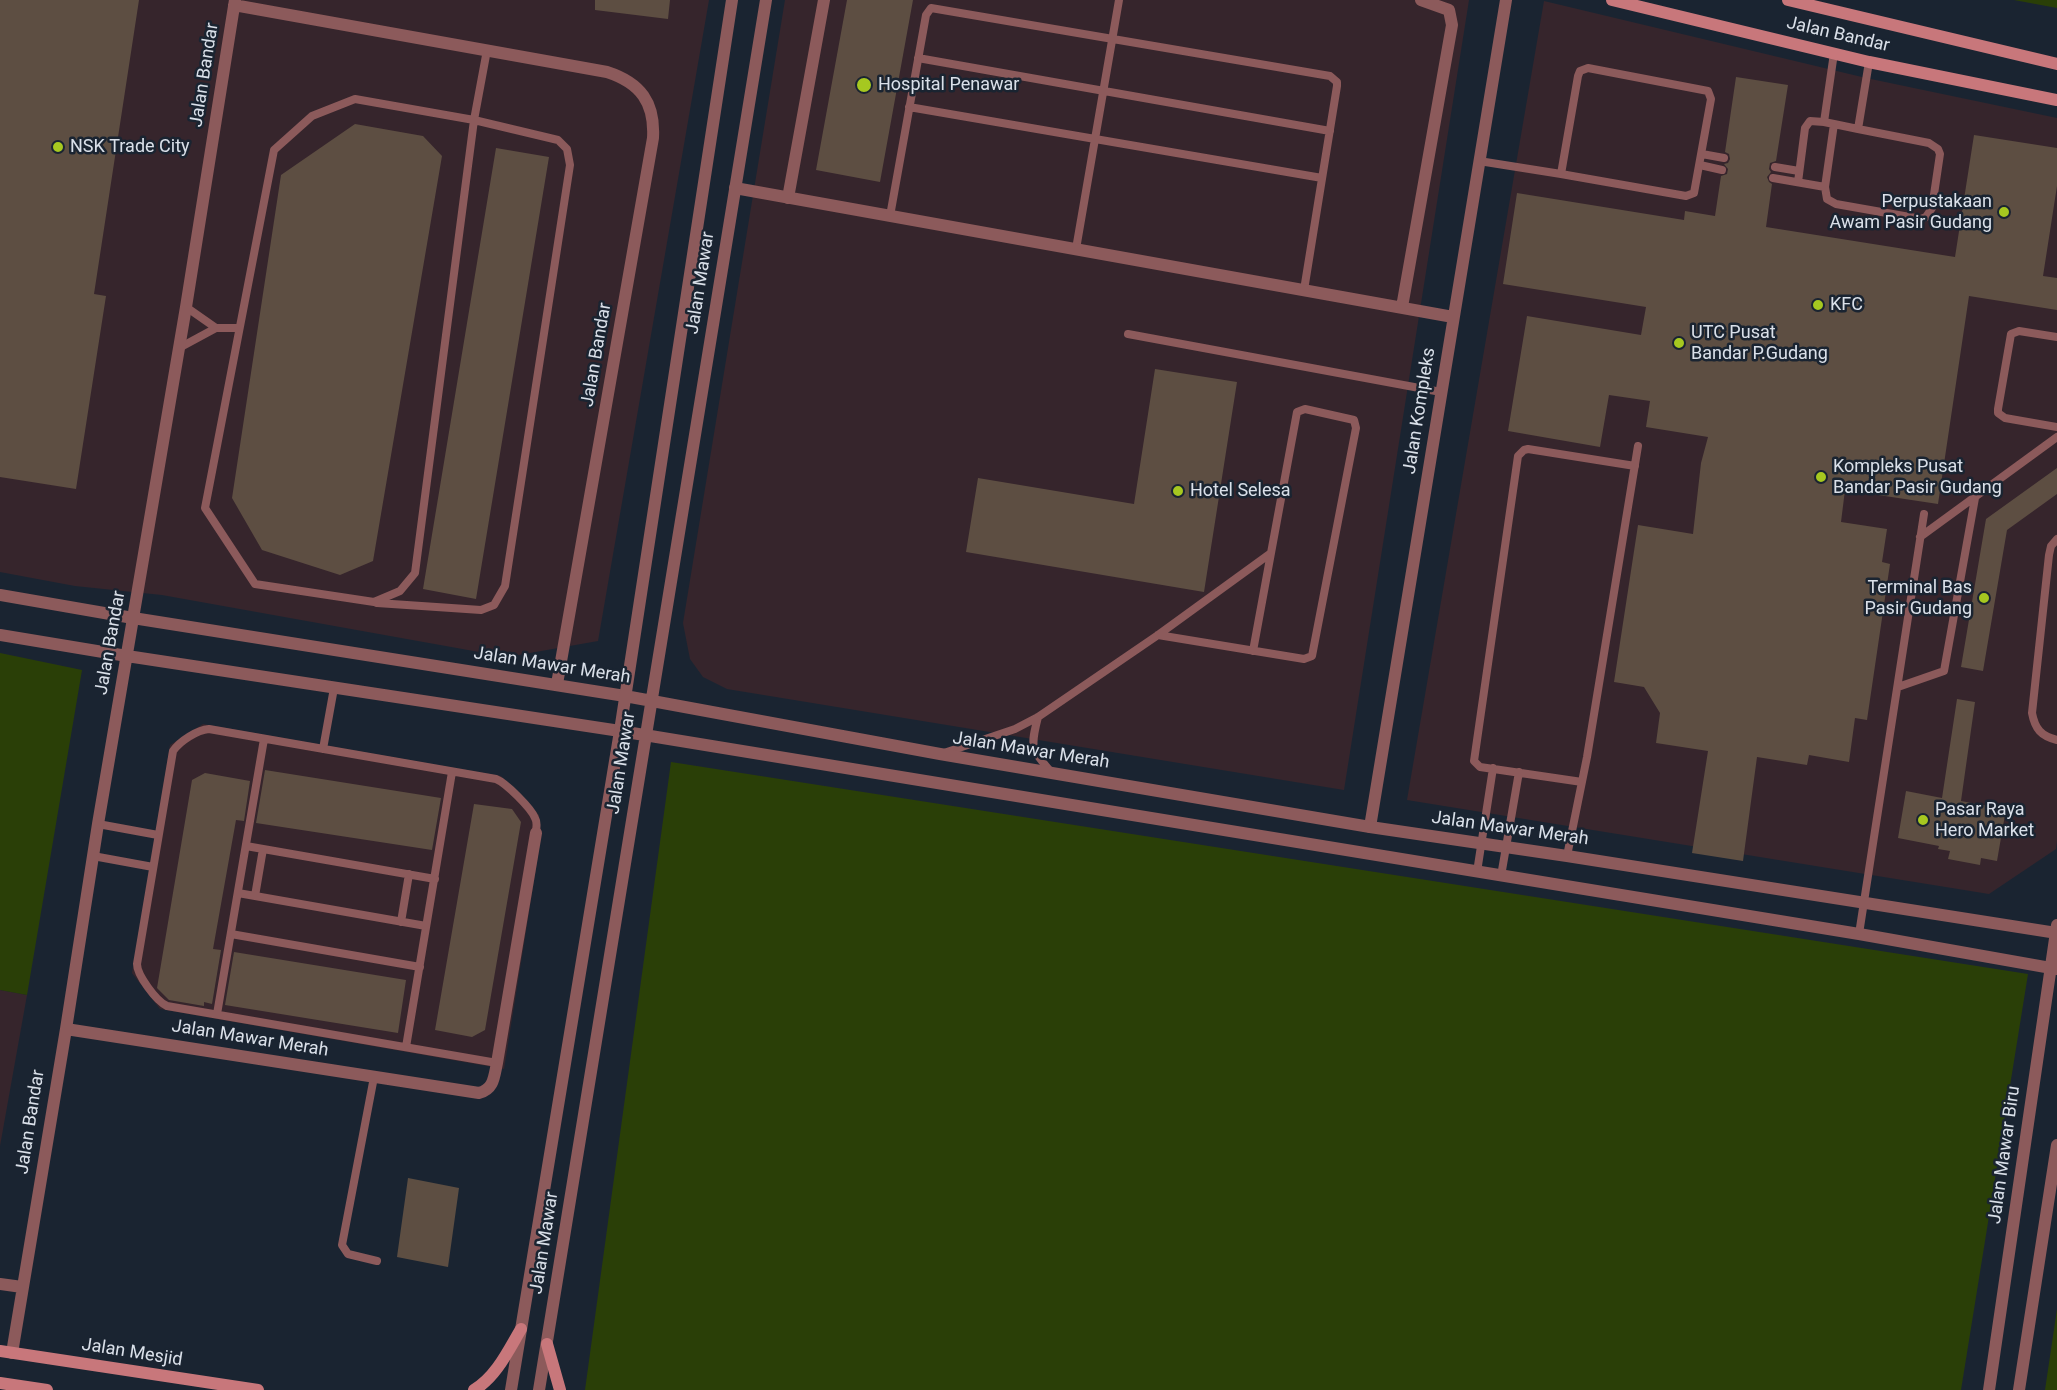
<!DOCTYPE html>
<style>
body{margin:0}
canvas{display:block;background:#1a2431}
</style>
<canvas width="2057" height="1390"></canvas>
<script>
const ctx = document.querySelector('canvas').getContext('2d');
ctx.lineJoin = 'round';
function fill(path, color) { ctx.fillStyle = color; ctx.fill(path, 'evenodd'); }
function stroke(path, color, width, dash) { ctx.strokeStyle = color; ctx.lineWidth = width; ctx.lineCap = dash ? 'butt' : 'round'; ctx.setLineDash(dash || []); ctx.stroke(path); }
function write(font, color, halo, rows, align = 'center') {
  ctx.font = font + ' Roboto,sans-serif'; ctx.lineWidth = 5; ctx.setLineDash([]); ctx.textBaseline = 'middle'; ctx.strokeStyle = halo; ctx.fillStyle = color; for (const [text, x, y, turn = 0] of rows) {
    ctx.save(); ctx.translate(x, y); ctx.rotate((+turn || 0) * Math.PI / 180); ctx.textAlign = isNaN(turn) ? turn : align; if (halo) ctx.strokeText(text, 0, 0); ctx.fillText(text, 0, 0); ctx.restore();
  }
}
const commercial = new Path2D(`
 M0,0H709L598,641L507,657L162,595L75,586L0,572Z
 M785,0H1469L1344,790L727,689L703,677L690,659L683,623Z
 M1544,1L1866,78L2057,118V841L2056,849L1989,894L1407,800Z
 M203,724L501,776L539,815L541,837L504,1069L160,1009L132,973L170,745Z
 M0,990L27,995L0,1146Z`);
const green = new Path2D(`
 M2014,0H2057V8Z
 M0,653L82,670L27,995L0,990Z
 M671,762L2028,974L1961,1390H585Z
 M2057,1309V1390H2045Z`);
const building = new Path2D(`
 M0,0H139L94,294L106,296L76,489L0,477Z
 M595,0H670L668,19L595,10Z
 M847,0H913L880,182L816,170Z
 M1736,77L1788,85L1776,161L1770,163L1769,169L1771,172L1767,177L1769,182L1772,184L1766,227L1955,257L1974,135L2057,148V186L2043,276L2057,278V310L1969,296L1938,504L1845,490L1841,522L1887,529L1882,562L1890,564L1867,720L1855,718L1849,762L1809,755L1807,765L1757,757L1743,861L1692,853L1708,751L1656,743L1660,713L1644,687L1614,682L1638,525L1693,534L1701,463L1708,437L1646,427L1650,401L1609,395L1600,447L1508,431L1527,316L1641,335L1646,307L1503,284L1517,193L1684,220L1685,211L1715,216L1721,176L1727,174L1728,169L1724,164L1728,163L1730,159L1729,154L1725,152Z
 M355,124L423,136L442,156L373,561L340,575L262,550L232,498L281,175Z
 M496,148L549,157L476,599L423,589Z
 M1155,369L1237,382L1204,592L966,552L978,478L1134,504Z
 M2057,468V494L2007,530L1983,671L1961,667L1986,519Z
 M1957,699L1975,702L1961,801L2006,809L1997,861L1981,858L1980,865L1948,859L1950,851L1938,849L1939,846L1898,838L1906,791L1942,798Z
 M265,770L441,798L432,850L256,823Z
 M205,773L250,781L244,821L236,820L223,893L213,949L221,950L212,1004L204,1002V1006L169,1000L157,988L192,780Z
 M474,804L512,809L521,822L485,1030L472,1037L435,1030Z
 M234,952L406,980L398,1033L225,1005Z
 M408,1178L459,1188L448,1267L397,1257Z`);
const service = new Path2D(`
 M1834,53L1824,122L1834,124L1825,187L1827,199L1836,204L1921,219L1926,217L1932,208L1940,154L1938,149L1929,143L1858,129L1869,62
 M918,58L1330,131
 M1588,68L1708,91L1711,99L1694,193L1686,196L1561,174L1578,76L1580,71Z
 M355,99L474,120L415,573L400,591L374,602L255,584L205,508L274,150L312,116Z
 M909,107L1322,178
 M1834,124L1858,129
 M1702,154L1724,158
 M1479,161L1561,174
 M1700,165L1722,170
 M1775,167L1799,171
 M1773,178L1825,187
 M1798,182L1805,128L1810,121L1824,122
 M890,216L926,15L931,8L1330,76L1337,82V86L1304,290
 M1076,249L1119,0
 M186,307L216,328
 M1128,334L1441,392
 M2057,337L2019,331L2011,334L1998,409V413L2005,418L2057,427
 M179,348L216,328H238
 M1920,537L2057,437
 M2057,539L2051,546L2049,555L2032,713C2035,729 2041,736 2057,740
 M377,603L481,610L494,605L505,586L570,165L567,149L558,140L474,120L487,50
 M1253,651L1271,553
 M1898,687L1944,671L1975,498
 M1038,717C1030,748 1031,748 1051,772
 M323,749L334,688
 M944,753L1015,729L1038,717L1158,635L1271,553L1297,412L1305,409L1354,420L1356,428L1312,656L1304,659L1158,635
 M1582,782L1480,767L1474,761L1518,456L1524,450L1528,449L1635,466
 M98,824L158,835
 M246,846L435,879
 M93,856L153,867
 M1567,856L1587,757L1638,446
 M1477,872L1493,768
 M1501,876L1519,772
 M238,893L426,926
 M255,896L263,849
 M401,922L409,874
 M231,934L420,967
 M1859,934L1924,514
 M217,1014L264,739
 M406,1047L452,772
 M497,1063L167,1006C156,1001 137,975 137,964L173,751C180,741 197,730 209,729L496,779C506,783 531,808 535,818C538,823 536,827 536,833
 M374,1077L342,1245L348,1254L377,1261`);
const minor = new Path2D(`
 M234,5L607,72C641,83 655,103 653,138L557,684
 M735,188L1453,317
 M788,198L824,0
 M1402,307L1452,25L1449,10L1421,0
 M0,595L133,618L625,696
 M0,635L127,656L620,731
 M1370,827L1506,0
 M66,1029L479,1093C494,1089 494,1077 497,1063L536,833
 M0,1284L22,1287
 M12,1353L66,1029L98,824L186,307L235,0`);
const tertiary = new Path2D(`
 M625,696L940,754L1370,827L1567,856L2057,933
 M620,731L1859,934L2057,969
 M511,1390L620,731L732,0
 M539,1390L766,0
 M1989,1390L2057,925
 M2019,1390L2057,1145`);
const secondary = new Path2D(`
 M1612,0L1869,62L2057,100
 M1788,0L2057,64
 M547,1344L560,1390
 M0,1351L258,1390
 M0,1383L47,1390
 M474,1390C496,1377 508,1351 521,1329`);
const markers = [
 [864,85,8,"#a6c820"],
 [58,147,6,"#a6c820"],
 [2004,212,6,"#a6c820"],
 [1818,305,6,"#a6c820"],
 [1679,343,6,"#a6c820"],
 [1821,477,6,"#a6c820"],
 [1178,491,6,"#a6c820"],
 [1984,598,6,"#a6c820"],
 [1923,820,6,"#a6c820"]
];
const streetNames = [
 ["Jalan Bandar",1838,35,13],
 ["Jalan Bandar",205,75,-81],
 ["Jalan Mawar",701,283,-81],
 ["Jalan Bandar",597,355,-80],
 ["Jalan Kompleks",1420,411,-81],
 ["Jalan Bandar",111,643,-80],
 ["Jalan Mawar Merah",552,666,9],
 ["Jalan Mawar Merah",1031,751,9],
 ["Jalan Mawar",622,763,-81],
 ["Jalan Mawar Merah",1510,829,8],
 ["Jalan Mawar Merah",250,1039,9],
 ["Jalan Bandar",31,1122,-81],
 ["Jalan Mawar Biru",2005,1155,-82],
 ["Jalan Mawar",545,1243,-81],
 ["Jalan Mesjid",132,1353,9]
];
const poiNames = [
 ["Hospital Penawar",878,85],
 ["NSK Trade City",70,147],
 ["Perpustakaan",1992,202,"right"],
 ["Awam Pasir Gudang",1992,223,"right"],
 ["KFC",1830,305],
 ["UTC Pusat",1691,333],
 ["Bandar P.Gudang",1691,354],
 ["Kompleks Pusat",1833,467],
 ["Bandar Pasir Gudang",1833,488],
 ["Hotel Selesa",1190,491],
 ["Terminal Bas",1972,588,"right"],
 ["Pasir Gudang",1972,609,"right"],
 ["Pasar Raya",1935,810],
 ["Hero Market",1935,831]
];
fill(commercial, '#36252c');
fill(green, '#2a3f07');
fill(building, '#5d4e42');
stroke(service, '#8c5a5b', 8);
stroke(minor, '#8c5a5b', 12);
stroke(tertiary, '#8c5a5b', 12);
stroke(secondary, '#c8777b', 12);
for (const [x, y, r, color] of markers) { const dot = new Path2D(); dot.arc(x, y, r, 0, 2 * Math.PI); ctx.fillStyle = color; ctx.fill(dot); stroke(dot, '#1a2431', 2); }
write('18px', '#dae0e9', '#1a2431', streetNames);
write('18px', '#dae0e9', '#1a2431', poiNames, 'left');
</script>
